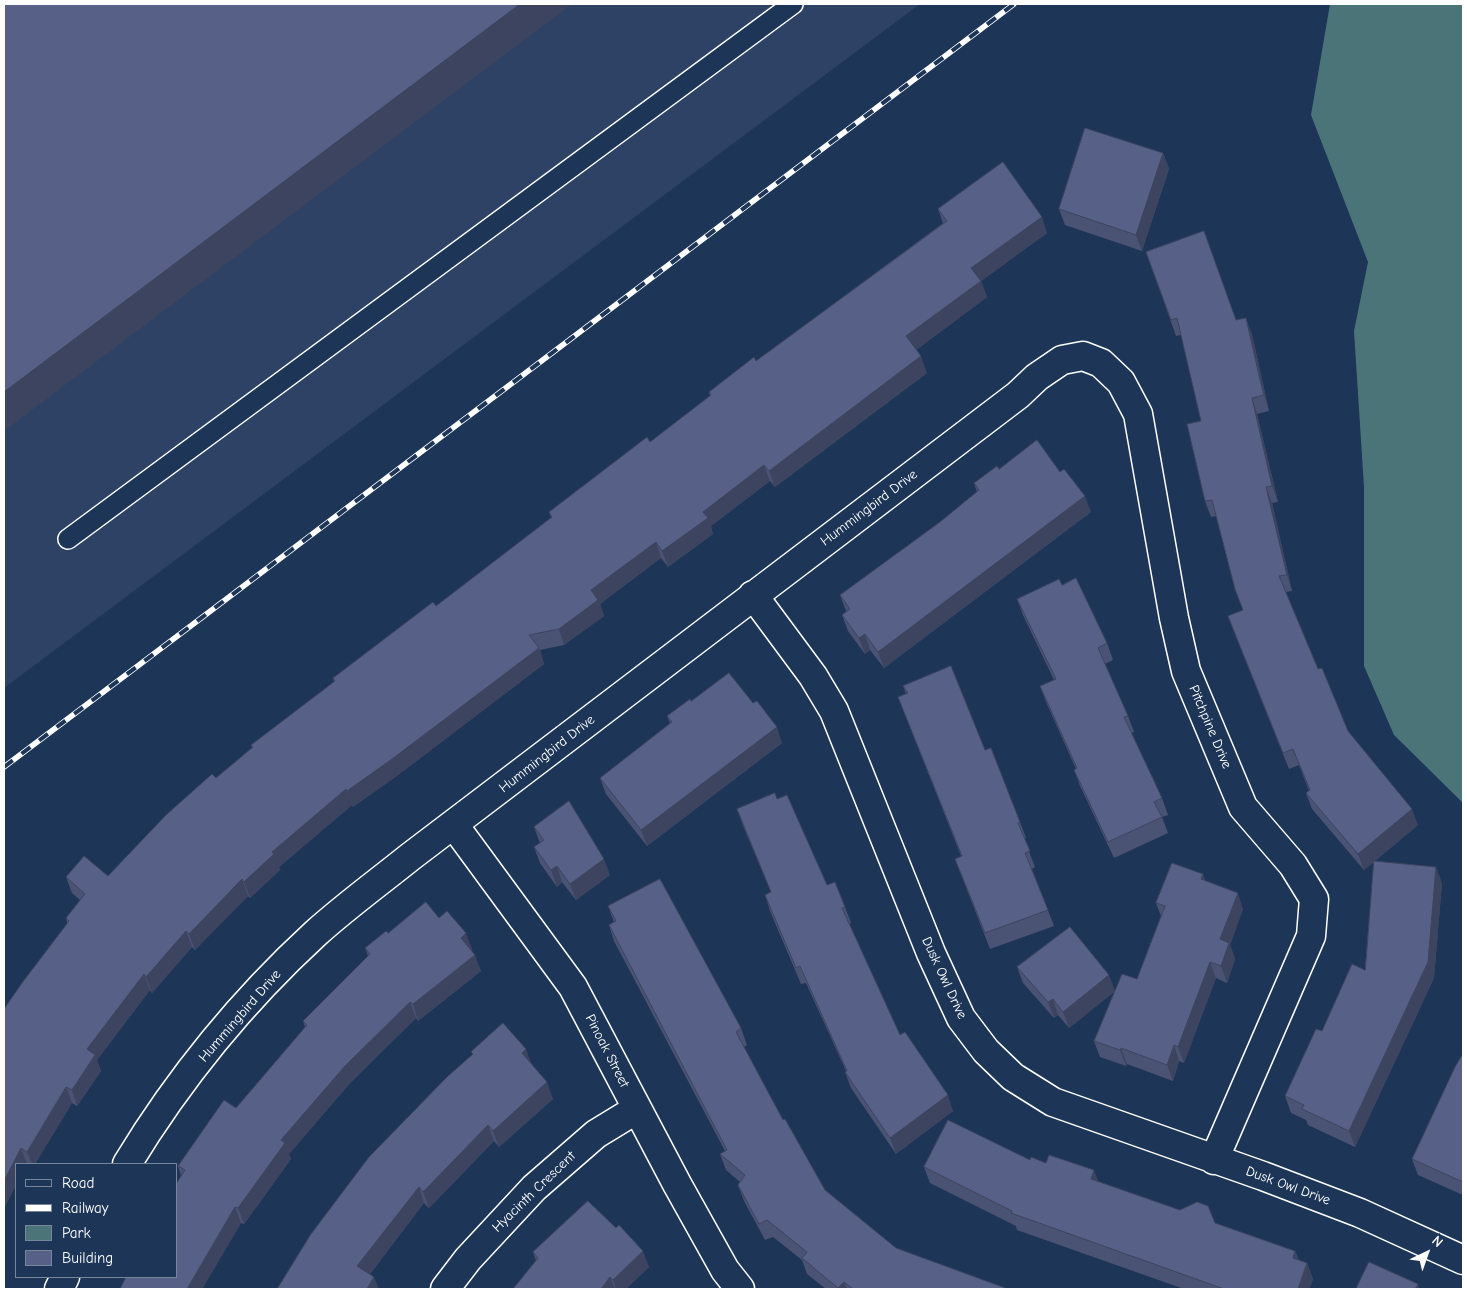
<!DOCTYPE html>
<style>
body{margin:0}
#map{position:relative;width:1467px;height:1293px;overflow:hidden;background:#1d3557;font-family:"Comic Neue",sans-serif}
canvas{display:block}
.frame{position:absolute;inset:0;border:5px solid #fff;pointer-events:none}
.legend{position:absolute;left:15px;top:1163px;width:162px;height:115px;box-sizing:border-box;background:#1d3557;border:1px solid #77869a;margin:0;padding:6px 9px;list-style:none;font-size:15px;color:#fff}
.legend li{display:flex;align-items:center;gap:10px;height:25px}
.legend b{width:25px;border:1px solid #77869a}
.north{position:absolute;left:1402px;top:1228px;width:50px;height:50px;-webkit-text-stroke:4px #1d3557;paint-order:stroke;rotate:42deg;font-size:14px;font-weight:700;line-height:20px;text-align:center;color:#fff}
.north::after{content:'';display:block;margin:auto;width:18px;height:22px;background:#fff;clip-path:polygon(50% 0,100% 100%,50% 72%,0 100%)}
</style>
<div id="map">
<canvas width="1467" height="1293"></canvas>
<div class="frame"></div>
<ul class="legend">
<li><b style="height:6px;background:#1d3557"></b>Road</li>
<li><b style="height:6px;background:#fff"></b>Railway</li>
<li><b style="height:14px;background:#4b7479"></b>Park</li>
<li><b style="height:14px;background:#576188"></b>Building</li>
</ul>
<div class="north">N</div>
</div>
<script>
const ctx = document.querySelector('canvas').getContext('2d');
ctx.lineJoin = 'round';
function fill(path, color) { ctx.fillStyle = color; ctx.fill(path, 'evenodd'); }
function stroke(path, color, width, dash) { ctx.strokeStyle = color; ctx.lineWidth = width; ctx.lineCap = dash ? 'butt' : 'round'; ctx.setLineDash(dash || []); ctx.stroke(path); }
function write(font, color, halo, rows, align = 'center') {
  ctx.font = font + ' "Comic Neue",sans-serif'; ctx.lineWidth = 5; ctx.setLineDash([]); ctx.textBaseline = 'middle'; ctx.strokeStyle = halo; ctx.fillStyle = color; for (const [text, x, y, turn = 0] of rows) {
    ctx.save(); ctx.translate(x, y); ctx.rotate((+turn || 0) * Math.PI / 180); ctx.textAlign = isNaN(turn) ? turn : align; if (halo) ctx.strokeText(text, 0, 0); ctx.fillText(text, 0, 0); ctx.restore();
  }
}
const built = new Path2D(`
 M4,4H920L4,688Z`);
const green = new Path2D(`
 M1330,4H1463V803L1394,735L1364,666V487L1354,331L1368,262L1311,115Z`);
const service = new Path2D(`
 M68,539L793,4`);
const minor = new Path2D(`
 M753,595L813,676L834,711L931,953L961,1018L986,1051L1013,1077L1053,1102L1263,1176L1360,1213L1463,1260
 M454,825L573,987L677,1184L725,1270L740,1289
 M127,1164C178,1080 243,1000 316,933C346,906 379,882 410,857L1018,395L1037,377L1062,360L1083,356L1101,363L1121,382L1138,414L1174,618L1186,671L1243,807L1293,865L1314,899L1311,936L1214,1160
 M59,1289L65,1277
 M445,1289L468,1259L534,1188L596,1134L637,1109`);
const rail = new Path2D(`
 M4,767L1014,4`);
const wall = new Path2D(`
 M1163,153L1169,169L1142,251L1065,225L1059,209Z
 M938,209L1047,233L981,281L987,297L916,350L927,373L775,487L770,481L711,526L713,534L668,567L661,558L600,604L604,616L564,645L540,650L544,664L398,775L353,807L352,805L279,867L280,870L250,898L248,896L195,950L192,947L152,993L150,990L97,1060L101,1071L77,1106L72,1103L35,1164H16V1185L4,1208L67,923L66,918L80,900L72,893L66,877L108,876L216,778L252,748L251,745L334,682L333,678L436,606L551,518L549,512L650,442L710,396L709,392L756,361L943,223Z
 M1146,252L1236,320L1252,334L1269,411L1257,414L1278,502L1272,503L1292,591L1286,592L1318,669L1348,731L1418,825L1375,861L1442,883L1434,978L1355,1147L1308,1125L1306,1120L1291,1113L1285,1096L1322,1031L1365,970L1374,862L1364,870L1312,809L1306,793L1309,791L1299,765L1289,769L1234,632L1228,616L1243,610L1235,589L1216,516L1211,517L1205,501L1201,421L1181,335L1176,336Z
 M999,469L1091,512L884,668L870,650L865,654L848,631L842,615L846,611L840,595L940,522L977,492L974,483Z
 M1062,585L1107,643L1113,660L1105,664L1128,716L1134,732L1131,733L1162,798L1168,815L1162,817L1168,833L1114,858L1080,786L1074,770L1076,769L1046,702L1040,686L1054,680L1023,615L1017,599Z
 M903,686L985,750L1020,822L1026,838L1024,839L1035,867L1032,869L1054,926L990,949L955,859L961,856L898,697L906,694Z
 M691,701L782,743L647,846L606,794L600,778L670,723L667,716Z
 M777,799L827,885L845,907L851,923L849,924L900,1035L953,1111L896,1154L851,1088L845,1072L846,1071L806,983L801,984L770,911L765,895L771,892L743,826L737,809Z
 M534,827L610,875L576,900L562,882L557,887L540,863L534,847L540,843Z
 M1205,881L1243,909L1230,945L1235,959L1227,983L1216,978L1184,1063L1179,1061L1173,1081L1127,1064L1126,1066L1100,1057L1094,1041L1114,992L1069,1028L1058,1015L1054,1018L1023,983L1017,967L1114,991L1137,979L1161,916L1156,903Z
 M608,906L741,1028L747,1045L744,1047L783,1120L825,1190L896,1248L1008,1289H826L807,1274L802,1260L773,1237L765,1240L744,1201L738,1185L740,1182L726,1170L720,1154L725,1151L614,941L609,925L614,922Z
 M439,918L472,949L471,950L481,971L418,1021L416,1018L351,1082L289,1154L291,1159L244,1224L241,1223L202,1289H120L181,1176L178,1166L236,1108L305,1027L303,1021L368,956L365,948L388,933Z
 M471,1052L531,1064L553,1099L499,1147L494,1141L429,1208L424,1203L370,1274L277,1289L473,1055Z
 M1463,1054V1195L1418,1175L1412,1159Z
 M1030,1160L1098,1182L1295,1251L1299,1260L1307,1263L1313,1279L1309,1289H1184L1017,1230L1016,1226L930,1183L924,1167Z
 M533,1252L649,1267L626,1289H513L536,1261Z`);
const shadedWall = new Path2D(`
 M520,4H572L4,431V392Z
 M1163,153L1169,169L1142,251L1136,235Z
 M1042,217L1047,233L977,284L971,268Z
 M981,281L987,297L912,353L906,336Z
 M1246,318L1252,334L1269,411L1264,395Z
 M921,356L927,373L775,487L769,471Z
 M1252,398L1257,414L1278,502L1272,486Z
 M764,465L770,481L711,526L713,534L668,567L662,551L703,512Z
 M1266,487L1272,503L1292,591L1287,575Z
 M1085,496L1091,512L884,668L878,652Z
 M656,542L661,558L600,604L604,616L564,645L559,629L591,590Z
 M865,634L870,650L865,654L859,638Z
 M539,648L544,664L398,775L353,807L347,791Z
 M777,727L782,743L647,846L641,830Z
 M346,789L352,805L279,867L280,870L250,898L244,882L272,852Z
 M1412,809L1418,825L1364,870L1358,854Z
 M604,859L610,875L576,900L570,884Z
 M557,866L562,882L557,887L551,870Z
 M1436,867L1442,883L1434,978L1355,1147L1349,1131Z
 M1203,874L1209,891L1201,879Z
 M242,879L248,896L195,950L189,934Z
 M1238,893L1243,909L1230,945L1235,959L1227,983L1221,966L1220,939Z
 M186,931L192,947L152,993L146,977Z
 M466,933L472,949L467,954L461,938Z
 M475,955L481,971L418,1021L413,1004Z
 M1210,962L1216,978L1184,1063L1178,1047Z
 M144,974L150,990L97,1060L101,1071L77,1106L72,1090L87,1049Z
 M1109,975L1115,991L1069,1028L1063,1012Z
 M1053,999L1058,1015L1054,1018L1048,1002Z
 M410,1002L416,1018L351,1082L289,1154L291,1159L244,1224L238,1208L281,1140L345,1066Z
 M1174,1045L1179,1061L1173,1081L1167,1065Z
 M1121,1048L1127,1064L1126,1066L1120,1050Z
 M526,1049L532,1065L522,1053Z
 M547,1082L553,1099L499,1147L493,1131Z
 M66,1087L72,1103L35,1164H32L27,1152Z
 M948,1095L953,1111L896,1154L890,1138Z
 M488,1125L494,1141L429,1208L423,1192Z
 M21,1148L27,1164H16V1185L4,1208V1181Z
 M1094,1170L1100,1186L1091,1179Z
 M419,1187L424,1203L363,1283L357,1266Z
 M235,1207L241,1223L202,1289H187Z
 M643,1251L649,1267L626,1289H616L613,1280Z
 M1295,1251L1301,1267L1293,1258Z
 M1307,1263L1313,1279L1309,1289H1298Z
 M374,1277L379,1289H367Z
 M610,1277L615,1289H601Z
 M844,1282L847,1289H839L838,1288Z
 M1418,1284L1419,1289H1415Z`);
const building = new Path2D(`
 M4,4H520L4,392Z
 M1085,128L1163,153L1136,235L1059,209Z
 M1003,162L1042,217L971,268L981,281L906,336L921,356L769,471L764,465L703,512L708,518L662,551L656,542L591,590L598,600L559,629L529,635L539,648L392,759L347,791L346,789L272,852L274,854L244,882L242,879L189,934L186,931L146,977L144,974L87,1049L95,1055L72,1090L66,1087L27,1152L21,1148L4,1181V1009L22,983L69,921L66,918L85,894L66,877L84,856L108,876L166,815L212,774L216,778L253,747L251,745L335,681L333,678L433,602L436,606L552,517L549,512L647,437L650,442L711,395L709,392L754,357L756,361L947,221L938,209Z
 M1204,231L1236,320L1246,318L1260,380L1264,395L1252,398L1272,486L1266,487L1287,575L1279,576L1318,669L1322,668L1348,731L1412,809L1358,854L1306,793L1310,790L1293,749L1283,753L1228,616L1243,610L1235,589L1212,500L1205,501L1187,424L1201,421L1177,318L1171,320L1146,252Z
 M1037,440L1060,472L1064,469L1085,496L878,652L865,634L859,638L842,615L850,609L840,595L940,522L979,490L974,483L997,466L999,469Z
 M1076,578L1107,643L1098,648L1128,716L1124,717L1162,798L1154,802L1162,817L1108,842L1074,770L1077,768L1040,686L1056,679L1017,599L1059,579L1062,585Z
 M951,666L985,750L991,748L1020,822L1018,823L1030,851L1025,853L1048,910L985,933L955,859L962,856L898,697L908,693L903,686Z
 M729,673L753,703L757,701L777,727L641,830L600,778L672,722L667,716L690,699L691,701Z
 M775,793L777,799L787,795L827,885L835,882L845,907L842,908L900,1035L905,1032L948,1095L890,1138L845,1072L847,1071L800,966L796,968L765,895L771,892L737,809Z
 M569,801L604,859L570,884L557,866L551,870L534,847L544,840L534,827Z
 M1374,861L1436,867L1428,962L1349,1131L1302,1109L1304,1105L1285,1096L1316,1029L1322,1031L1352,964L1365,970Z
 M1172,863L1203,874L1201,879L1238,893L1220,939L1229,943L1221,966L1210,962L1178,1047L1174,1045L1167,1065L1121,1048L1120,1050L1094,1041L1122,974L1137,979L1165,906L1156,903Z
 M660,879L741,1028L736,1032L783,1120L785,1119L825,1190L896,1248L1008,1289H853L844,1282L838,1288L802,1258L807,1252L767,1220L759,1224L738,1185L745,1175L720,1154L727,1150L609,925L616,921L608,906Z
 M426,902L439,918L447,911L466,933L461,938L475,955L413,1004L410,1002L345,1066L281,1140L285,1143L238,1208L235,1207L187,1289H120L126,1277H176V1184L185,1170L178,1166L224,1100L236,1108L307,1025L303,1021L370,954L365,948L386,931L388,933Z
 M1070,927L1109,975L1063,1012L1053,999L1048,1002L1017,967Z
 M503,1023L526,1049L522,1053L547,1082L493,1131L488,1125L423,1192L419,1187L357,1266L374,1277L367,1289H277L311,1234L369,1157L447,1077L473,1054L471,1052Z
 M1463,1054V1182L1412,1159L1455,1067Z
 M948,1120L1030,1160L1031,1157L1046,1163L1049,1155L1094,1170L1091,1179L1180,1210L1197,1202L1208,1206L1215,1223L1295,1251L1293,1258L1307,1263L1298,1289H1224L1011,1213L1012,1211L924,1167Z
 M588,1201L616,1228L619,1225L643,1251L613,1280L610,1277L601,1289H513L538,1258L533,1252Z
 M1369,1262L1418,1284L1415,1289H1356Z`);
const streetNames = [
 ["Hummingbird Drive",869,508,-37],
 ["Pitchpine Drive",1210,727,67],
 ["Hummingbird Drive",547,754,-38],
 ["Dusk Owl Drive",944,978,65],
 ["Hummingbird Drive",240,1016,-49],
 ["Pinoak Street",607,1051,63],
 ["Dusk Owl Drive",1288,1186,20],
 ["Hyacinth Crescent",534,1192,-44]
];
fill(built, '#2e4266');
fill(green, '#4b7479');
stroke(service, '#fff', 22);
stroke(minor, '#fff', 31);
stroke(service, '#1d3557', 19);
stroke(minor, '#1d3557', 28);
stroke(rail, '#fff', 5.5);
stroke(rail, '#1d3557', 4, [11]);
fill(wall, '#4b5375');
fill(shadedWall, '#3d445f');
fill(building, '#576188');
stroke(building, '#3d445f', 1);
write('14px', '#fff', '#1d3557', streetNames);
</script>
